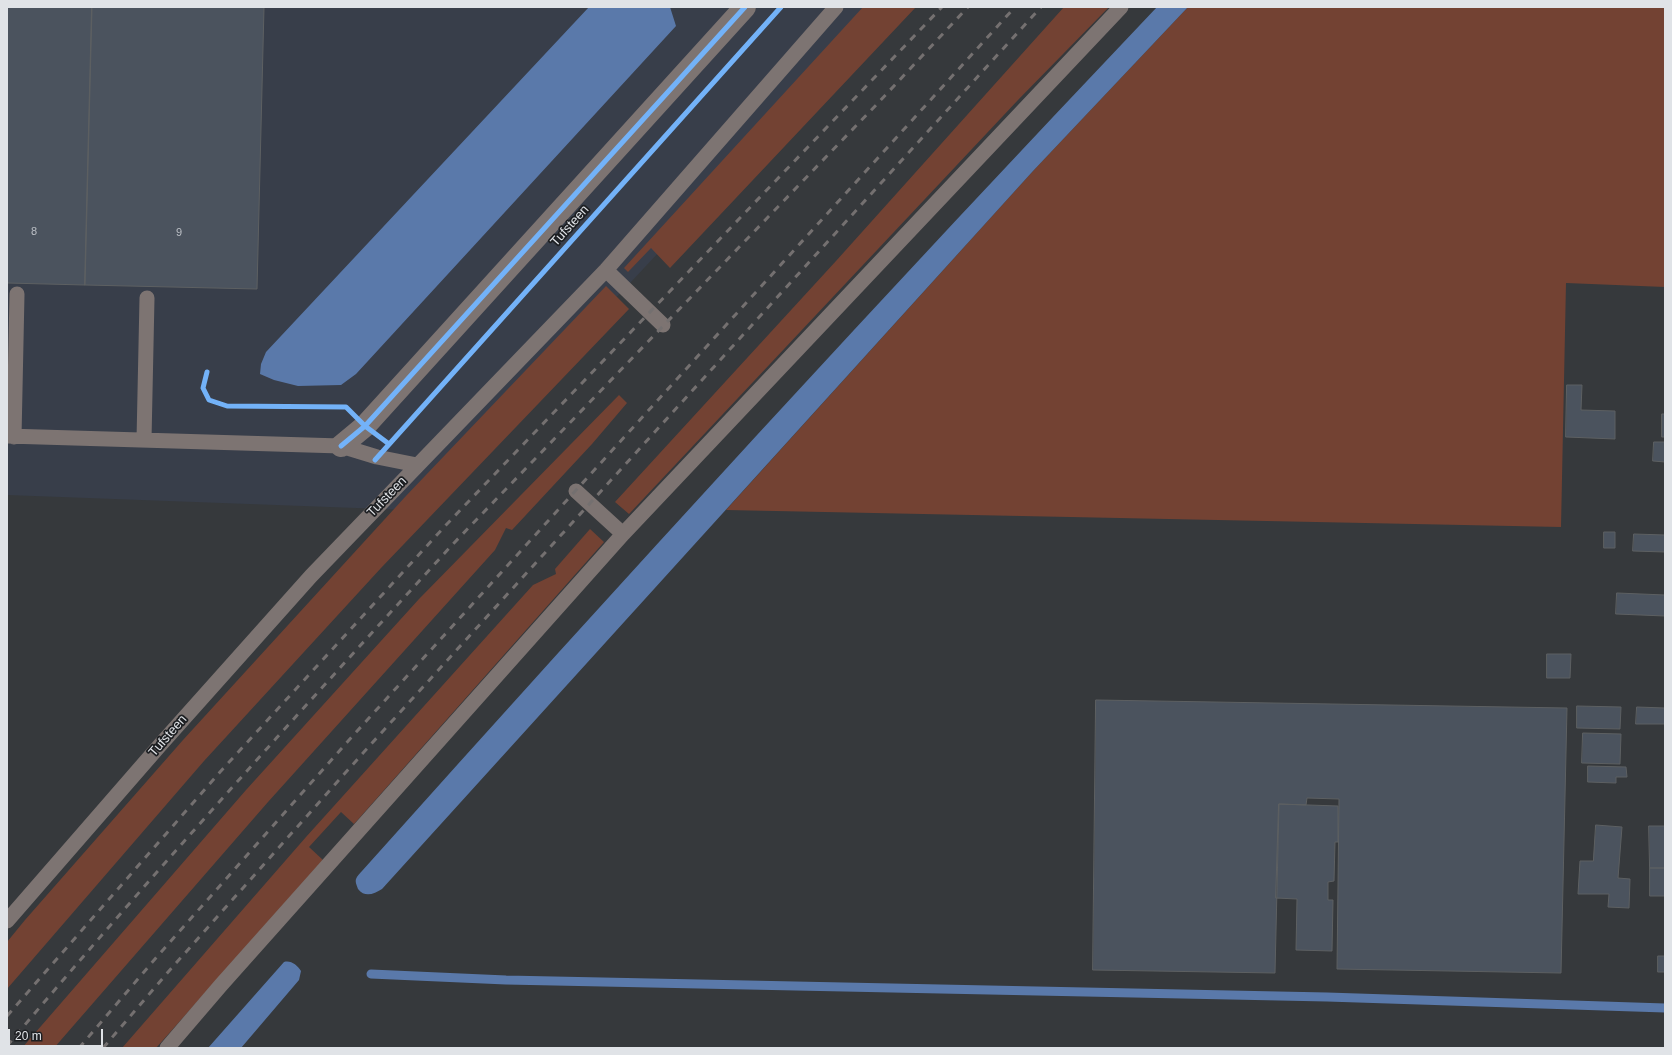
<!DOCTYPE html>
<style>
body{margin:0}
#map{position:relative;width:1672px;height:1055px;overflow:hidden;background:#36393c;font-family:Helvetica,sans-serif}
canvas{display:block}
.frame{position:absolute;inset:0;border:8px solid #e0e3e7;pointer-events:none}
.scale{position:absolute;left:8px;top:1029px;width:95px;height:18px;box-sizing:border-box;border:2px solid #e0e3e7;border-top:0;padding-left:5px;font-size:12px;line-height:14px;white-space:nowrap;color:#e0e3e7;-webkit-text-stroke:3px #1d1f22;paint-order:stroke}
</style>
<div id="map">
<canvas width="1672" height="1055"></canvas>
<div class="frame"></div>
<div class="scale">20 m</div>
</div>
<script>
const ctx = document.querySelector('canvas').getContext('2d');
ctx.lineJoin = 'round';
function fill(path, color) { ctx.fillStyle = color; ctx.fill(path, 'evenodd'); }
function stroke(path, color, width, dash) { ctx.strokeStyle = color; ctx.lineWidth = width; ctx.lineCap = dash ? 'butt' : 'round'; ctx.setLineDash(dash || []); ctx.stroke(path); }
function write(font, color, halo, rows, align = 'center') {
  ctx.font = font + ' Helvetica,sans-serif'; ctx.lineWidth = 3.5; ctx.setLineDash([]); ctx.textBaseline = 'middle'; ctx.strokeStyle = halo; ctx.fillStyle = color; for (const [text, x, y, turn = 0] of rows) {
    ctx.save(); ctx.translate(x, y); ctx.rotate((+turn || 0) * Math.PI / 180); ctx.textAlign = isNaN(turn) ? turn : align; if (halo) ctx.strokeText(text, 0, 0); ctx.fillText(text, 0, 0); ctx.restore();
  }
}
const built = new Path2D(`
 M7,7H888L631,282L410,510L7,495Z`);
const green = new Path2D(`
 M863,7H916L670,268L651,248L628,272L624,268Z
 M1064,7H1109L1018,100L629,514L615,502L836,261Z
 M1188,7H1665V287L1566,283L1561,527L726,510L1033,171Z
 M606,286L629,309L381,568L204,761L7,989V942L25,920L183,740L405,497Z
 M619,395L627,403L592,444L512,530L506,528L495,550L268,802L54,1048H22L246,790L419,599Z
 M590,529L604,542L354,824L341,812L309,847L323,860L156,1048H122L306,837L533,585L556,574L555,569Z`);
const water = new Path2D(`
 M589,7H670L676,26L356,374L341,385L298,386L274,380L260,374L261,364L266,352Z
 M1157,7H1188L1033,171L382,889C374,894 365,898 358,889C357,886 355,882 356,879C357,876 360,873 362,871C623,579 887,291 1157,7Z
 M284,962C291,960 297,965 301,971L299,980L241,1048H208Z`);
const stream = new Path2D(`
 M371,974L506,980L1327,997L1665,1008`);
const building = new Path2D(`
 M7,7H92L85,285L7,283Z
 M92,7H264L257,289L85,285Z
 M1567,385H1582L1581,410L1615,411V439L1566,437Z
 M1662,414H1665V437H1662Z
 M1654,442H1665V462L1653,461Z
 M1604,532H1615V548H1604Z
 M1634,534L1665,535V552L1633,551Z
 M1617,593L1665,595V616L1616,614Z
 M1547,654H1571L1570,678H1547Z
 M1096,700L1567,708L1561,973L1337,969L1339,799L1307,798L1306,805L1279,804L1275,973L1093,970Z
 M1577,706L1621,707L1620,729L1577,728Z
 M1637,707L1665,708V724H1636Z
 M1583,733L1621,734L1620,764L1582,763Z
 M1588,766L1626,767L1627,777H1616V783L1588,782Z
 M1279,804L1338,806V842H1335L1334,881L1328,882V900H1333L1332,951L1296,950L1297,899L1276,898Z
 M1596,825L1622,827L1618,878L1630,879L1629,908L1608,907L1609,894H1578L1580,861H1593Z
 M1649,826H1665V868H1650Z
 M1650,868H1665V896H1650Z
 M1658,956H1665V972H1658Z`);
const service = new Path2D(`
 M606,270L663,325
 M7,436L341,446L377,457L417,465
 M14,437L17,294
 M144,440L147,298
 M576,491L623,534
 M7,921L161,744L311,576L606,270L836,7
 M167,1048L221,985L623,534L1121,7`);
const minor = new Path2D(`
 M341,446L365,426L745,7`);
const rail = new Path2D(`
 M7,1016L220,772L446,525L942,7
 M7,1046C151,875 302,709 453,544L878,103L968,7
 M79,1048L155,959L349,740L1015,7
 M103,1048L169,971L363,753L1041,7`);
const cycleway = new Path2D(`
 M207,372L203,388L209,400L227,406L346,407L365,426L389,444
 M341,446L365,426L745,7
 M375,460L781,7`);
const numberNames = [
 ["8",34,232],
 ["9",179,233]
];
const streetNames = [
 ["Tufsteen",570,226,-48],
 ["Tufsteen",387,497,-46],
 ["Tufsteen",168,736,-49]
];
fill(built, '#383e4a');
fill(green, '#734233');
fill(water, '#5a79aa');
stroke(stream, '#5a79aa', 9);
fill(building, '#4b535e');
stroke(building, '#5d6062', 1);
stroke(service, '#7d7472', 15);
stroke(minor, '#7d7472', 22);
stroke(rail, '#747070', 3, [7, 7]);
stroke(cycleway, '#73b2f8', 5);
write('11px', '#bbbfc5', null, numberNames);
write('13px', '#e0e3e7', '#1d1f22', streetNames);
</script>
